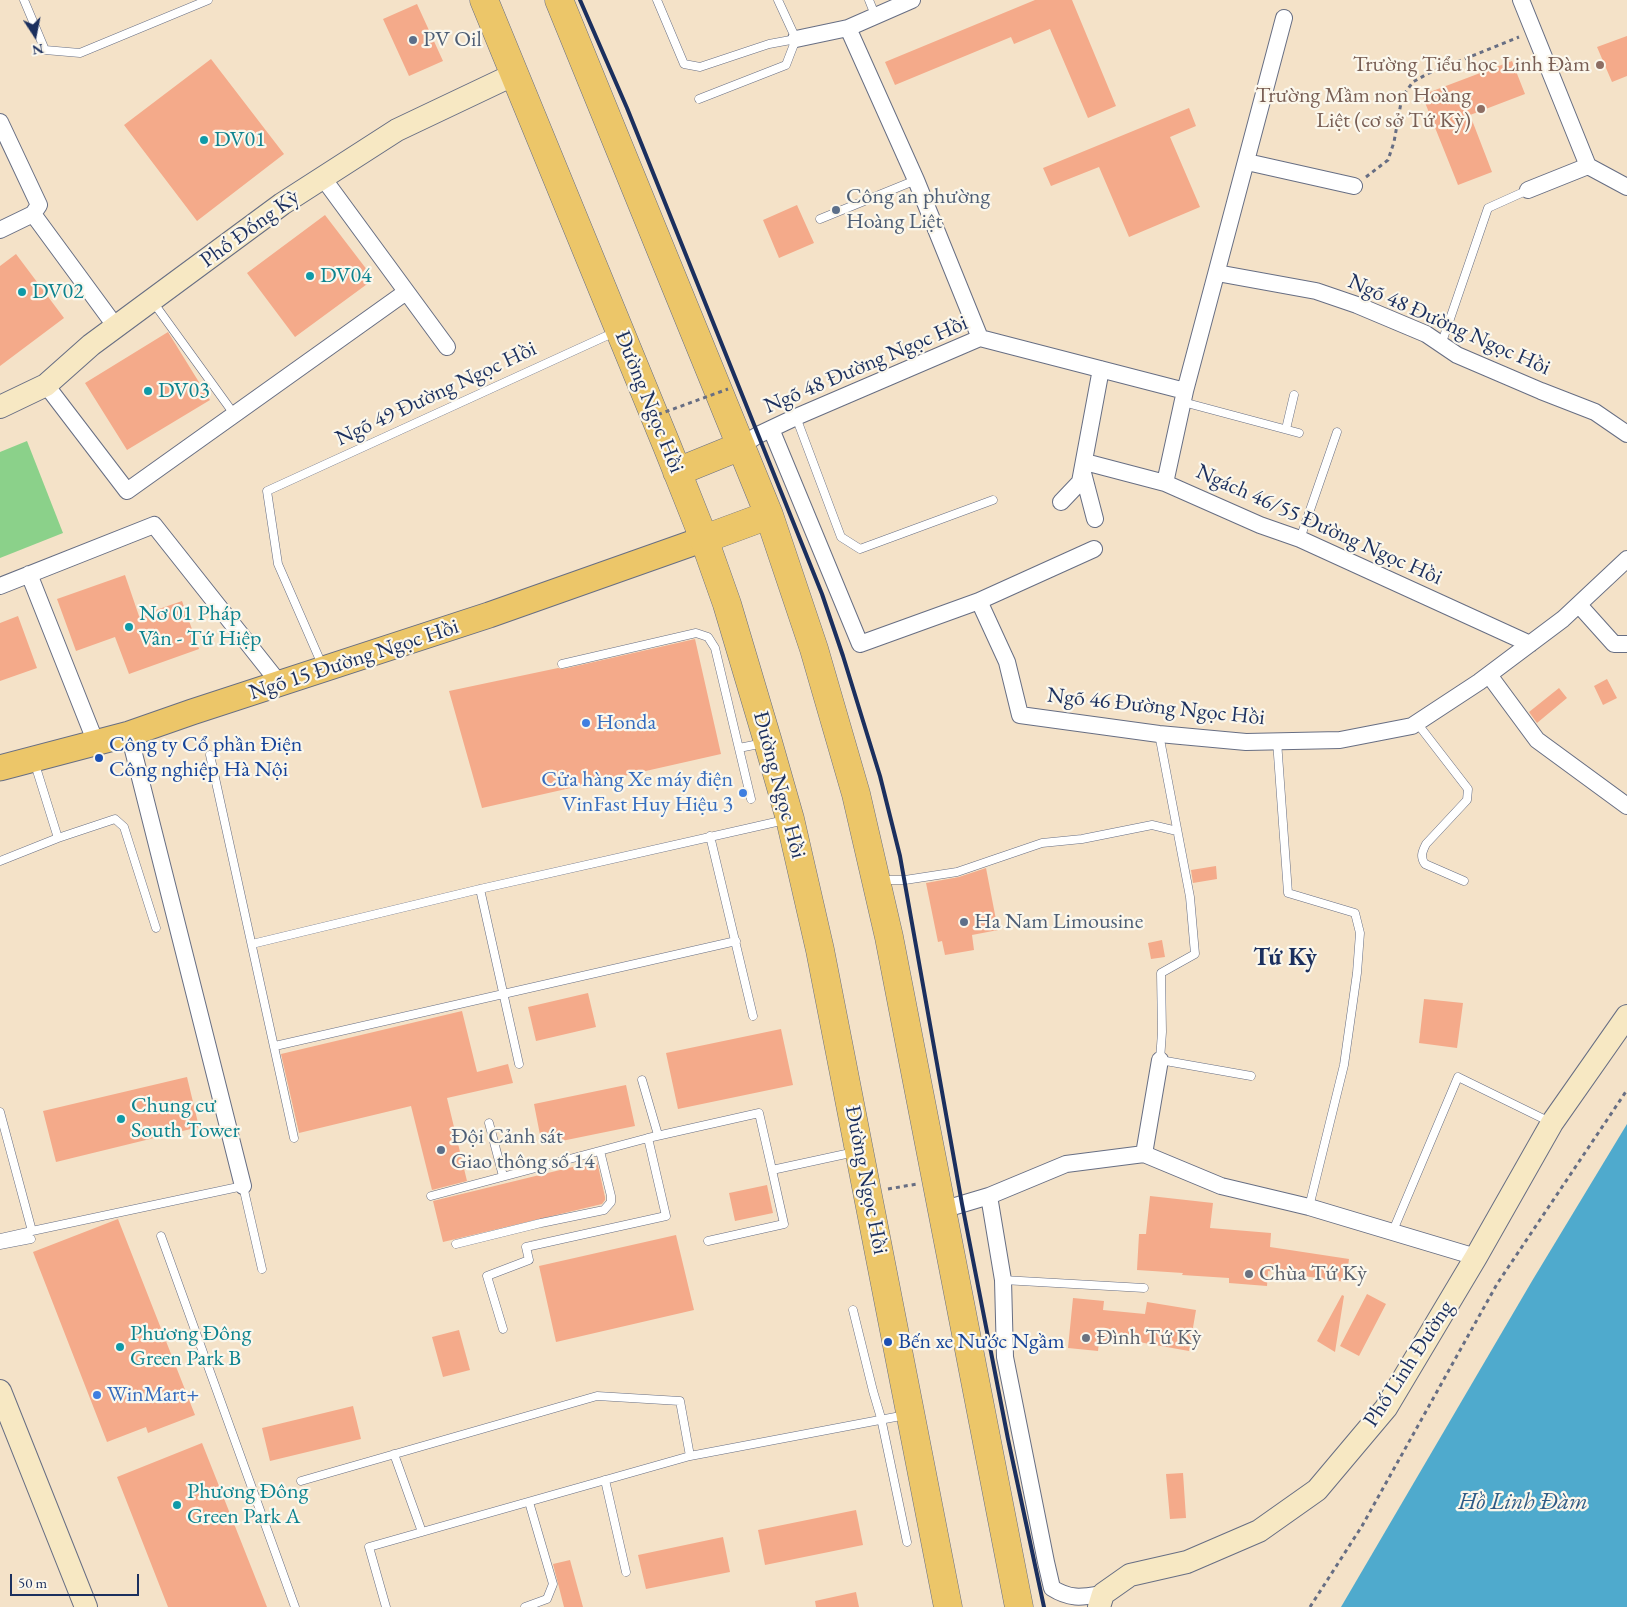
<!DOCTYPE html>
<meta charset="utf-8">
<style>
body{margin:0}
#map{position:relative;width:1627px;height:1607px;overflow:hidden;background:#f4e2c8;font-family:"EB Garamond",serif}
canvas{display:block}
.north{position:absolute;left:10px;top:10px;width:50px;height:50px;-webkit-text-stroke:4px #fbf7ec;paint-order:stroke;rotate:169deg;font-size:14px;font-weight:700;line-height:20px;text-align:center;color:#1b2f5e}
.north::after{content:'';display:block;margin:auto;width:18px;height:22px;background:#1b2f5e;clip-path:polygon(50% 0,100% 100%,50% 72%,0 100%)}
.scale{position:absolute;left:10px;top:1574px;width:129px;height:22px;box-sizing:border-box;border:2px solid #1b2f5e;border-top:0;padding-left:6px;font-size:15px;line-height:18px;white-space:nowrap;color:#1b2f5e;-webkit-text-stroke:4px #fbf7ec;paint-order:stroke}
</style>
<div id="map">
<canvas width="1627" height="1607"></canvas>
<div class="north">N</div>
<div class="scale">50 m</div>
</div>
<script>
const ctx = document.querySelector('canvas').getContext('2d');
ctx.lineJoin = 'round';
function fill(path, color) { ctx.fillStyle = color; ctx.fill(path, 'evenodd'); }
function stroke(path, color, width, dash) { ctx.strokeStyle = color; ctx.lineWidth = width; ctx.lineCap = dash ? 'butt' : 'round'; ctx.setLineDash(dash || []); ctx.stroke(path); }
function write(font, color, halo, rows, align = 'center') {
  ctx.font = font + ' "EB Garamond",serif'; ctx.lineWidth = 4.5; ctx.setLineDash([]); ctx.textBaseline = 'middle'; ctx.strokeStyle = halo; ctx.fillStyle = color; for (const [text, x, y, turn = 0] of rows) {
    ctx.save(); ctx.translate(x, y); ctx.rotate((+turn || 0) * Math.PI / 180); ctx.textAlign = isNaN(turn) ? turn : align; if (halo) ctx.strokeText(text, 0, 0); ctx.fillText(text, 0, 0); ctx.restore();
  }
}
const green = new Path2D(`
 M27,441L63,533L0,558V452Z`);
const water = new Path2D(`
 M1627,1124V1607H1341L1532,1281Z`);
const building = new Path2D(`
 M1035,0H1072L1116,106L1088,118L1050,29L1014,44L1011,37L895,85L885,62Z
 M417,4L443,61L409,76L383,19Z
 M1627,36V76L1612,82L1597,47Z
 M211,59L284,154L197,221L124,125Z
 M1512,61L1525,94L1470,115L1492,172L1458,185L1422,95Z
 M1189,108L1196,126L1170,137L1200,207L1129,237L1099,167L1051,186L1043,168Z
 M797,205L814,243L779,258L763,220Z
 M325,215L374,279L295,337L247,273Z
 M16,254L64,318L0,366V266Z
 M168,332L210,400L127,450L85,383Z
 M125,575L139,616L182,601L199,649L129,674L115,637L76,651L57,599Z
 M18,616L37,668L0,681V623Z
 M695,639L721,754L482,808L449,691L558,668L563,669Z
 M1607,679L1617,698L1603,705L1594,686Z
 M1559,688L1567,698L1537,723L1529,712Z
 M1216,866L1217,879L1193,883L1191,870Z
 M986,868L998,930L972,935L974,950L945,955L942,941L938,942L926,883L959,877Z
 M1162,940L1165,957L1151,959L1148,943Z
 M588,993L596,1027L536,1041L528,1007Z
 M1424,999L1463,1003L1457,1048L1419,1043Z
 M462,1011L477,1072L508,1064L513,1083L447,1098L467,1181L432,1190L411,1106L299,1133L281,1054Z
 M781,1029L793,1085L678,1109L666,1053Z
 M187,1077L199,1127L56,1162L43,1111Z
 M626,1085L635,1126L542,1145L534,1104Z
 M597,1161L605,1197V1200L602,1204L443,1242L433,1201Z
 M767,1185L773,1213L735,1221L729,1193Z
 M1150,1196L1213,1203L1210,1228L1271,1233L1270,1247L1349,1259L1346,1282L1268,1271L1267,1286L1229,1283V1278L1182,1275L1183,1273L1137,1270L1139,1234H1146Z
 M118,1219L195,1415L148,1433L146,1427L107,1442L33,1252Z
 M676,1235L694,1310L556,1342L539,1266Z
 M1367,1294L1386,1304L1359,1356L1340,1346Z
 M1342,1295L1344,1296L1335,1352L1317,1341Z
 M1073,1298L1104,1301L1103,1310L1145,1314L1147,1302L1196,1310L1189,1351L1133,1341V1345L1099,1342L1098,1351L1068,1348Z
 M459,1330L470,1370L443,1377L432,1337Z
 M353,1406L361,1439L270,1461L262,1428Z
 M202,1443L267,1607H168L117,1477Z
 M1183,1473L1186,1518L1170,1519L1166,1474Z
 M856,1510L863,1545L765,1565L758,1530Z
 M723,1537L730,1572L646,1589L638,1555Z
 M570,1560L583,1607H564L553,1564Z
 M856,1592L859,1607H816L815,1601Z`);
const path = new Path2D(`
 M1366,177L1388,160L1394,142L1402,97L1413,82L1427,74L1519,37
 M888,1189L917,1184
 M1310,1607L1362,1526L1497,1284L1627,1090`);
const lane = new Path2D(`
 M24,0L45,50L80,53L208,0
 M657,0L684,64L700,67L769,44L796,39
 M869,0L875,15
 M699,99L786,65L796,39L778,0
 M820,219L916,180
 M153,302L234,414
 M1441,345L1488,208L1528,190
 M1183,402L1299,433
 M796,417L841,537L860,549L993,500
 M1286,429L1294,395
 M1300,539L1337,432
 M562,664L696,633L708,637L715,648L751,799
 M323,667L278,564L267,491L615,332
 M1417,723L1468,789L1467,800L1426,844C1422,852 1420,857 1425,864L1464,881
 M1159,734L1190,897L1195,954L1161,973L1162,1032L1160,1060L1251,1076
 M1277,741L1288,893L1355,913L1360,933L1357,973L1344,1065L1309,1207
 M739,748L764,743
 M210,755L294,1138
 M34,761L58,838L115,819L124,827L156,928
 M710,836L753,1016
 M0,861L58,838
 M880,880H905L957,872L1042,843L1082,839L1152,825L1177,831
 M480,889L519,1064
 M252,944L480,889L785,820
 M275,1046L736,941
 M642,1080L658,1135
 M0,1112L32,1231L0,1238
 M489,1123L503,1176
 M431,1196L648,1138L759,1113L772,1170
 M32,1231L243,1186L262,1269
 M1392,1233L1458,1077L1550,1122
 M161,1236L295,1607
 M708,1241L784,1224L772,1170L855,1152
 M456,1244L541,1223L604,1210L611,1202V1196L600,1151
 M0,1245L31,1239
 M1003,1280L1144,1288
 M853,1310L873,1391L881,1418L907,1542
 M503,1329L487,1276L529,1260L526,1247L666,1216L648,1138
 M394,1454L422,1532
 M605,1480L626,1572
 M301,1481L597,1396L680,1401L690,1456
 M386,1607L369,1547L690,1456L906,1415
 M525,1607L547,1599L553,1584L529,1502`);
const street = new Path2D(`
 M1521,0L1588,166L1627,187
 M848,28L916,180L980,338
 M796,39L848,28L912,0
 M0,122L39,205L33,214L0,230
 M1247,162L1354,186
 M323,178L447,347
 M1528,190L1588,166
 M33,214L116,327
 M1217,273L1316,291L1357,305L1426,334L1457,355L1541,391L1595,412L1627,434
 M46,385L127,491L406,292
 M1185,391L1284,18
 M771,429L860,644L979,601L1007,662L1020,715L1159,734L1246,742L1340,740L1412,726L1479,682L1563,619L1627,559
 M741,446L758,435L796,417L980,338L1185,391L1165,483
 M1085,462L1165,483L1260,525L1300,539L1530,644
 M1083,473L1095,519
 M1061,502L1080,482L1101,369
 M29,574L96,743
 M0,586L154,525L280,684
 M979,601L1094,549
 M1579,605L1614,644H1627
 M1489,675L1537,740L1627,806
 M129,734L243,1186
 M1144,1154L1160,1060
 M989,1196L1003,1280L1005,1357L1046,1562L1052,1588C1071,1600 1083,1597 1103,1594
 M942,1210L989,1196L1066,1164L1144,1154L1221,1186L1309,1207L1476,1257`);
const secondary = new Path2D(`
 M0,407L46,385L91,345L282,204L397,130L515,74
 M0,1391L86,1607
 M1099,1607L1103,1594L1130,1575L1187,1562L1259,1531L1317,1490L1386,1408L1476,1257L1552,1123L1627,1016`);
const primary = new Path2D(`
 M0,768L129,734L192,712L489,615L704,539`);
const highway = new Path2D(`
 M484,0L667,446L704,539L727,604L768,742L790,819L820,950L948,1607
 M559,0L769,515L814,649L856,794L889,937L1019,1607
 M677,472L741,446
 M704,539L769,515`);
const rail = new Path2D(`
 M580,0L627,108L822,594L843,656L880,776L900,856L962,1204L1008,1439L1044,1607`);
const pathBridge = new Path2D(`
 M643,420L728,389`);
const markers = [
 [413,40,5,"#5c6f8a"],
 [1600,65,5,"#8d6e63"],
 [1481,109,5,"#8d6e63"],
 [204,140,5,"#0f9aa8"],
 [836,210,5,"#5c6f8a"],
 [310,276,5,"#0f9aa8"],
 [22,292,5,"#0f9aa8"],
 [148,391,5,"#0f9aa8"],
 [129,627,5,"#0f9aa8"],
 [586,723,5,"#3f7fe0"],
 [99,758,5,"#1a4fb4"],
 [743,793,5,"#3f7fe0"],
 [964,922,5,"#5c6f8a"],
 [121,1119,5,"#0f9aa8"],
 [441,1150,5,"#5c6f8a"],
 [1249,1274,5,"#6b7280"],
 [1086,1338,5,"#6b7280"],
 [888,1342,5,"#1a4fb4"],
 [120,1347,5,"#0f9aa8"],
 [97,1395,5,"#3f7fe0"],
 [177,1505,5,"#0f9aa8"]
];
const serviceNames = [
 ["PV Oil",423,40],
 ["Công an phường",846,197],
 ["Hoàng Liệt",846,222],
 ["Ha Nam Limousine",974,922],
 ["Đội Cảnh sát",451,1137],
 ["Giao thông số 14",451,1162]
];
const educationNames = [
 ["Trường Tiểu học Linh Đàm",1590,65],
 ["Trường Mầm non Hoàng",1471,96],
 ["Liệt (cơ sở Tứ Kỳ)",1471,121]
];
const cultureNames = [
 ["DV01",214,140],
 ["DV04",320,276],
 ["DV02",32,292],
 ["DV03",158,391],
 ["Nơ 01 Pháp",139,614],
 ["Vân - Tứ Hiệp",139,639],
 ["Chung cư",131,1106],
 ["South Tower",131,1131],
 ["Phương Đông",130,1334],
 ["Green Park B",130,1359],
 ["Phương Đông",187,1492],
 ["Green Park A",187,1517]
];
const streetNames = [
 ["Phố Đống Kỳ",250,229,-36],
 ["Ngõ 48 Đường Ngọc Hồi",1449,325,24],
 ["Ngõ 48 Đường Ngọc Hồi",866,365,-23],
 ["Ngõ 49 Đường Ngọc Hồi",436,394,-25],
 ["Đường Ngọc Hồi",649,402,68],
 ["Ngách 46/55 Đường Ngọc Hồi",1319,525,24],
 ["Ngõ 15 Đường Ngọc Hồi",354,660,-18],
 ["Ngõ 46 Đường Ngọc Hồi",1156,707,6],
 ["Đường Ngọc Hồi",779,785,75],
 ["Đường Ngọc Hồi",866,1180,79],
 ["Phố Linh Đường",1409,1364,-57]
];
const shopNames = [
 ["Honda",596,723],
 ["Cửa hàng Xe máy điện",733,780,"right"],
 ["VinFast Huy Hiệu 3",733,805,"right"],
 ["WinMart+",107,1395]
];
const transitNames = [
 ["Công ty Cổ phần Điện",109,745],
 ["Công nghiệp Hà Nội",109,770],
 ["Bến xe Nước Ngầm",898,1342]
];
const worshipNames = [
 ["Chùa Tứ Kỳ",1259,1274],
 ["Đình Tứ Kỳ",1096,1338]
];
const neighbourhoodNames = [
 ["Tứ Kỳ",1285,958]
];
const waterNames = [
 ["Hồ Linh Đàm",1523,1502]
];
fill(green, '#8bd18a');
fill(water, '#4faacd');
fill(building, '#f4aa8a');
stroke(lane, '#676e83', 9);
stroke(street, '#676e83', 18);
stroke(secondary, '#676e83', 24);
stroke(primary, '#676e83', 27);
stroke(highway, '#676e83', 29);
stroke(path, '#676e83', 3, [4, 4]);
stroke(lane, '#fff', 8);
stroke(street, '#fff', 16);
stroke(secondary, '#f7e8c3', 22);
stroke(primary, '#ecc669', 25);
stroke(highway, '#ecc669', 28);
stroke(rail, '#1b2f5e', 4);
stroke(pathBridge, '#676e83', 3, [4, 4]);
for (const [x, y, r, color] of markers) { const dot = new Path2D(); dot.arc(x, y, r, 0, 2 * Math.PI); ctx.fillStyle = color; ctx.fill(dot); stroke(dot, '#fbf7ec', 2); }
write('22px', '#4e5e75', '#fbf7ec', serviceNames, 'left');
write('22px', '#785e54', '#fbf7ec', educationNames, 'right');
write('22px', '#0d838f', '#fbf7ec', cultureNames, 'left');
write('22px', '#1b2f5e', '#fbf7ec', streetNames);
write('22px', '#366cbe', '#fbf7ec', shopNames, 'left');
write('22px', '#164399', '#fbf7ec', transitNames, 'left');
write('22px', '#5b616d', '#fbf7ec', worshipNames, 'left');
write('bold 24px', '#1b2f5e', '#fbf7ec', neighbourhoodNames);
write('italic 24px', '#2d5a85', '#fbf7ec', waterNames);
</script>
